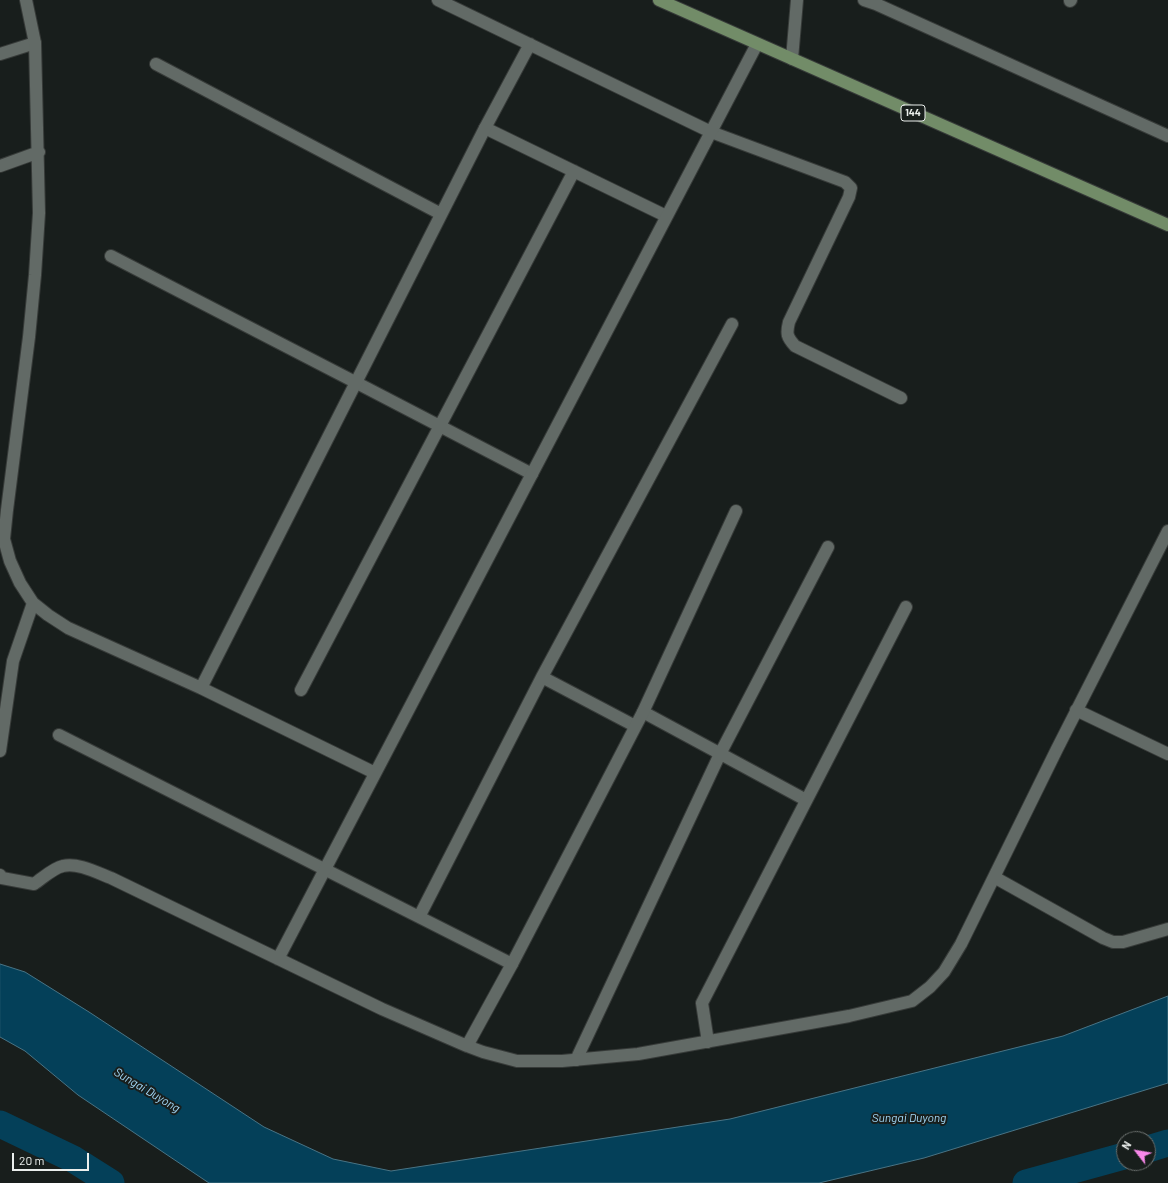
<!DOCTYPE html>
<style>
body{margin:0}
#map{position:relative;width:1168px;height:1183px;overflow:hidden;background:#181e1c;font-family:Barlow,sans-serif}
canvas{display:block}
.north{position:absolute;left:1116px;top:1131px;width:40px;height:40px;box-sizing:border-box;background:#181e1c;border:1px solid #6c716f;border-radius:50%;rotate:301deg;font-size:11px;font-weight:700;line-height:16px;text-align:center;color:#eaeeec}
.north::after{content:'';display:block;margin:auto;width:14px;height:18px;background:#f888ea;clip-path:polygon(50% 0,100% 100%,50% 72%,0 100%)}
.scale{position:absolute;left:12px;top:1153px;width:77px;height:18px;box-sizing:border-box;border:2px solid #eaeeec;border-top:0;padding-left:5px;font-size:12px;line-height:14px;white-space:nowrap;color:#eaeeec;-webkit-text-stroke:3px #181e1c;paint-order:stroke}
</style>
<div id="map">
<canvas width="1168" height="1183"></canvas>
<div class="north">N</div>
<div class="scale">20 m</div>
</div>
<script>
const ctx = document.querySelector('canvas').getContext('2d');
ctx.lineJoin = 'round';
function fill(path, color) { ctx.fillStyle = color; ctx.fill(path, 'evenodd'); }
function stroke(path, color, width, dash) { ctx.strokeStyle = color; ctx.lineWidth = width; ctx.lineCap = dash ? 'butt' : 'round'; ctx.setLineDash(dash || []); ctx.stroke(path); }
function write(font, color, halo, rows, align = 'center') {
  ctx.font = font + ' Barlow,sans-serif'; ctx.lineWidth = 4; ctx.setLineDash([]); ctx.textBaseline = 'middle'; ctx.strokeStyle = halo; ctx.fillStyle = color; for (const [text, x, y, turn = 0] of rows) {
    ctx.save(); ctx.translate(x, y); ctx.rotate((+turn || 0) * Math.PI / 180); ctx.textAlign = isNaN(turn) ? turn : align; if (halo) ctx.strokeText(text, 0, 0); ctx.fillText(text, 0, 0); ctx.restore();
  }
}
const water = new Path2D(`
 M0,964L25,972L89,1012L264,1127L333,1159L391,1171L730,1119L1063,1036L1168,996V1083L924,1158L819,1183H209L78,1095L25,1051L0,1037Z`);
const canal = new Path2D(`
 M0,1124L73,1159L111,1183
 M1148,1149L1168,1143
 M1026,1183L1124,1156`);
const service = new Path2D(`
 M1070,1L1071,0
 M0,54L35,43
 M485,128L666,216
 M711,132L845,182L851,188L849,197L789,322C786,334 787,337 795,346L901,398
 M355,382L532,474
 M542,677L635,726
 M301,690L574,171
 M643,712L806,800
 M59,735L512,964
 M419,917L542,677L732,324
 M576,1060L720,754L828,547`);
const minor = new Path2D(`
 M26,0L35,43L39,213L35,275L29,337L7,510L4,539L10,561L20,583L33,603L48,615L68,628L201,688L375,773
 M438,0L711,132
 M864,0L876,4L1168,136
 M792,59L797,0
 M156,64L441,214
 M0,166L39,152
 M111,256L355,382
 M201,688L485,128L530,44
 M1076,710L1168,754
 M0,751L13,661L33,603
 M0,875L2,878L34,884C43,878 53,868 63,866C77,862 98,873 111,878L382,1009L467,1046L483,1052L517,1061H562L638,1054L849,1016L912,1001L930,987L944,972L961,944L1057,749L1168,531
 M994,877L1103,938L1113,942H1123L1168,929
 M278,959L757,44
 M708,1042L702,1003L906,607
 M467,1046L512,964L643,712L736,511`);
const primary = new Path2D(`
 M659,0L1168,225`);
const shields = [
 [913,113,24]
];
const shieldNames = [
 ["144",913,113]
];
const waterNames = [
 ["Sungai Duyong",147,1090,31],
 ["Sungai Duyong",909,1118]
];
fill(water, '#044059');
stroke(water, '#497485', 1);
stroke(canal, '#044059', 27);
stroke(service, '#373b39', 14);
stroke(minor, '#373b39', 14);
stroke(primary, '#373b39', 14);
stroke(service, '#626a66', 12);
stroke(minor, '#626a66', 12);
stroke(primary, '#728c68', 12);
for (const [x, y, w] of shields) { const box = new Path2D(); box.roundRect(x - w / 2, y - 8, w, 16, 3); ctx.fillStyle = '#181e1c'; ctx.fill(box); stroke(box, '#eaeeec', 1); }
write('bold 10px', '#eaeeec', null, shieldNames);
write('italic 12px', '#a3d9f8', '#181e1c', waterNames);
</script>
